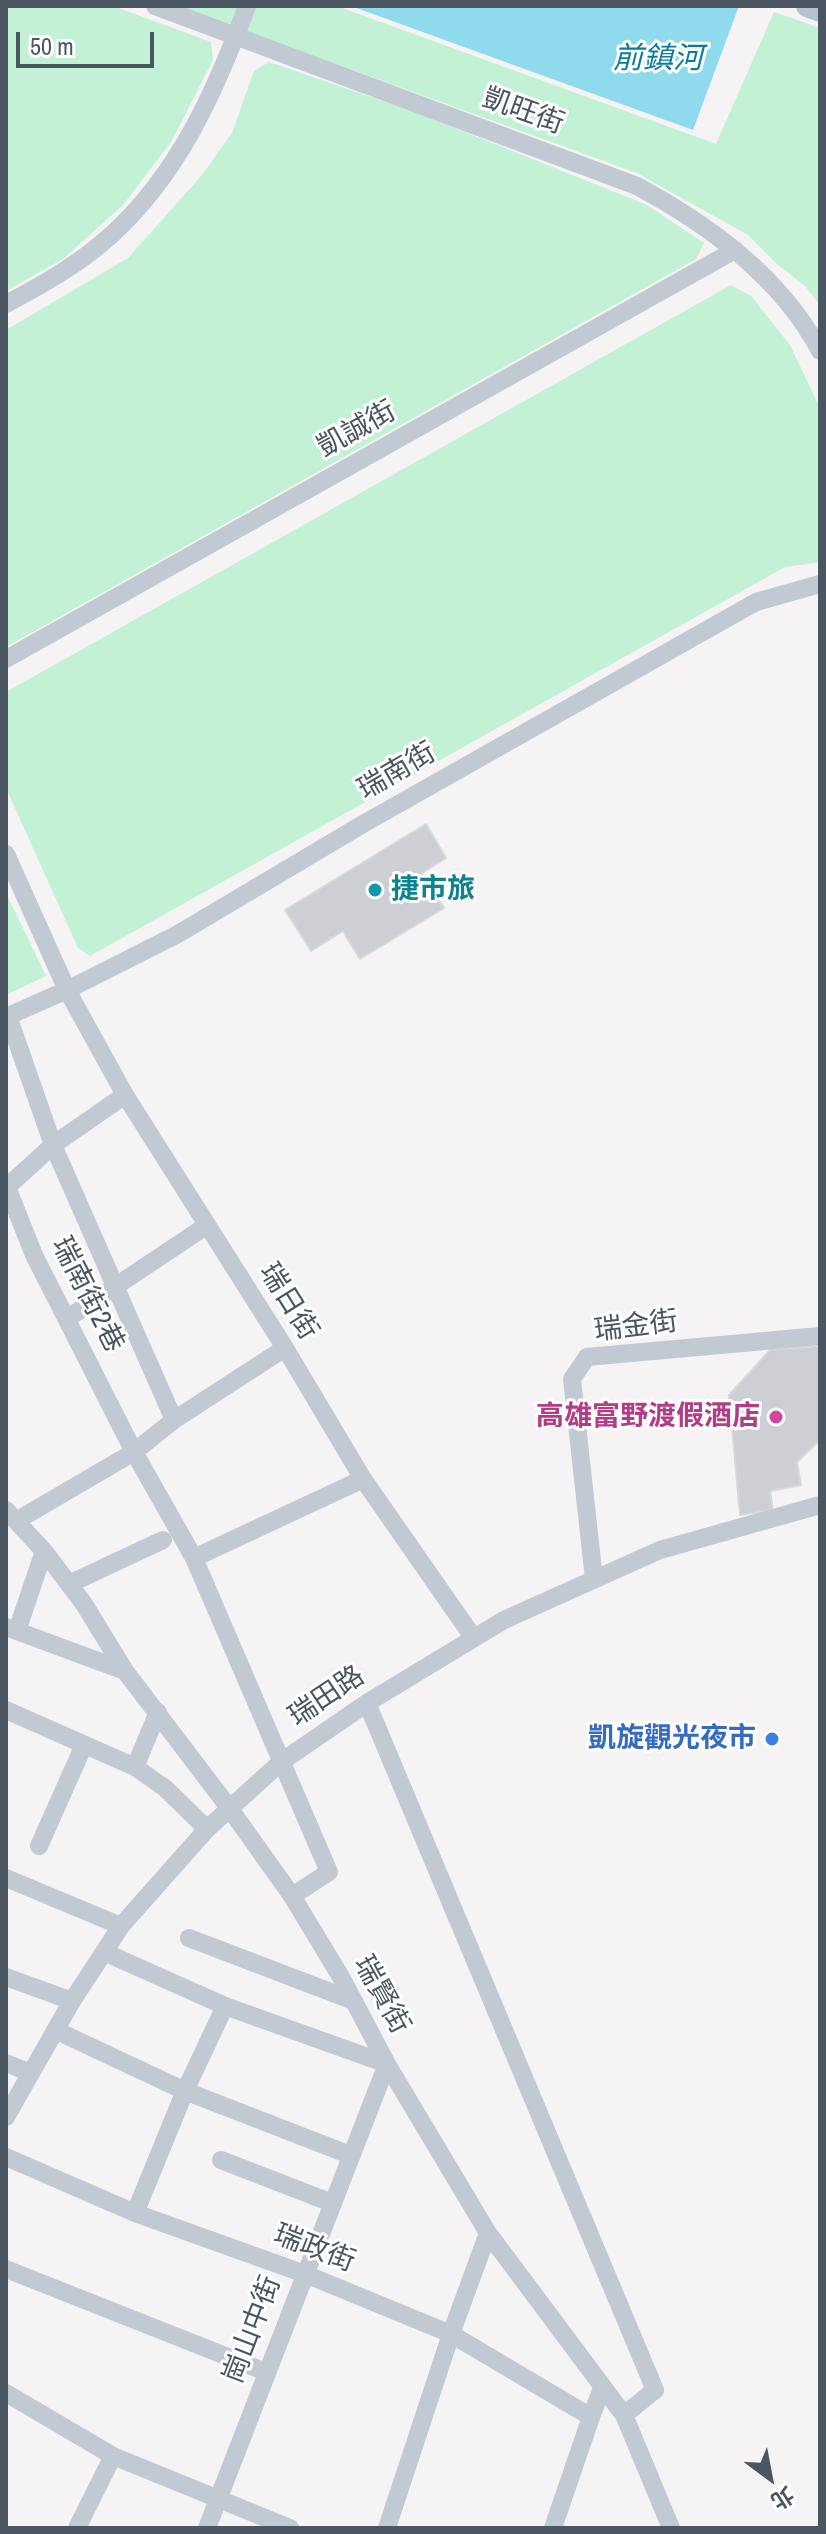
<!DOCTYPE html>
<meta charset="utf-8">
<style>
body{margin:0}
#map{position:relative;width:826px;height:2534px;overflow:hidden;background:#f5f3f3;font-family:"Archivo Narrow","Noto Sans TC",sans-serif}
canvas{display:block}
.frame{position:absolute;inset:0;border:8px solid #4a5661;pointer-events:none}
.north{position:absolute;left:730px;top:2438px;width:80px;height:80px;-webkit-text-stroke:6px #fff;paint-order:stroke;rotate:148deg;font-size:22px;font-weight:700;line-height:32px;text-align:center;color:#4a5661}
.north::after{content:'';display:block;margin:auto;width:28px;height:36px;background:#4a5661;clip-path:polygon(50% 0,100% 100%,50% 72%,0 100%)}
.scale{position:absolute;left:16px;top:32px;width:138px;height:36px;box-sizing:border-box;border:4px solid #4a5661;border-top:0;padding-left:10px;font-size:24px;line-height:28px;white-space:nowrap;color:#4a5661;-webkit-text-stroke:6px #fff;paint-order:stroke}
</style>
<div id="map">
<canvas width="826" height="2534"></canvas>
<div class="frame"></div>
<div class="north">北</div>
<div class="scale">50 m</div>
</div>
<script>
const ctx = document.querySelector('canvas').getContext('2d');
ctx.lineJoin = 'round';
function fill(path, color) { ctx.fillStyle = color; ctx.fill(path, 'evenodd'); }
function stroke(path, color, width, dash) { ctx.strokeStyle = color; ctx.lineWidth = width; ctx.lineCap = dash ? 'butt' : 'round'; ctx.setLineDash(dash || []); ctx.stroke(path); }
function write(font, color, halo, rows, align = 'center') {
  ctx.font = font + ' "Archivo Narrow","Noto Sans TC",sans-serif'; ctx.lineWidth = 6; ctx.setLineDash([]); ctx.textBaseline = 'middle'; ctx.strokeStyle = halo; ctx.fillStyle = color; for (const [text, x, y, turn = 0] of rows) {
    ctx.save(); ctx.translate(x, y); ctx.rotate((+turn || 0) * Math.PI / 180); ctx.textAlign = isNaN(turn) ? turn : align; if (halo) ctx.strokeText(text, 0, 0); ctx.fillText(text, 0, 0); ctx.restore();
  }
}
const green = new Path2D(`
 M6,6H113L211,42L213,60L171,142L123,205L63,259L6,291Z
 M176,6H337L716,144L774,12L820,28V305L805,286L777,264L748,235L637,173Z
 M269,62L415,112L647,205L704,243L696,259L6,647V330L128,258L202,175L232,133L254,71Z
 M731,285L751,296L790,345L820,408V562L785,567L90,956L78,948L6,788V692Z
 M6,893L46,976L6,995Z`);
const water = new Path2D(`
 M351,6H739L693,130Z`);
const building = new Path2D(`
 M426,824L446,858L422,873L444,908L360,959L343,931L311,951L285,910Z
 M820,1346V1440L797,1462L801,1485L770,1491L773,1510L740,1515L729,1395L770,1350Z`);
const minor = new Path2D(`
 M155,6L637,186C709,225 781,277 820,351
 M6,304C42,285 79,264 109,237C178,176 216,90 247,6
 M6,659L735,250
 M6,854L67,990L125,1095L285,1348L363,1479L473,1637
 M8,1016L53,1145L174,1420
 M6,1017L67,990L178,934L363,824L756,602L820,584
 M125,1095L53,1145L7,1187L34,1255L134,1452L194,1558
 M68,1318L206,1226
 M6,1510L44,1551L84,1604L125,1671L230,1809L292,1896L341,1977L387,2064L488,2233L624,2415L671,2528
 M16,1521L134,1452L174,1420L285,1348
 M594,1579L572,1379L587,1357L820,1336
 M69,1584L163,1540
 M6,1627L125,1671
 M17,1631L44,1551
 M367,1703L655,2390L624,2415
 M6,1710L135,1767L165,1788L207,1829
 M135,1767L158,1712
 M39,1846L84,1745
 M6,1878L121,1926
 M292,1896L329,1872L194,1558L363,1479
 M189,1938L354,2001
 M104,1952L225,2006L387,2064L207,2528
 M6,1977L72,2001
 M55,2030L185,2091L350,2155
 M6,2063L31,2073
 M6,2117L72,2001L121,1926L207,1829L281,1762L367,1703L504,1620L660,1550L820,1505
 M6,2157L135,2213L305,2274L451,2334L591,2417L602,2388
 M221,2160L332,2203
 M135,2213L185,2091L225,2006
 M6,2269L266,2372
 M6,2393L113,2456L290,2528
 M77,2528L113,2456
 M387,2528L451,2334L488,2233
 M553,2528L591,2417`);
const major = new Path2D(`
 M807,6L820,11`);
const markers = [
 [375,890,8,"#0f9aa8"],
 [776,1417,8,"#d1479c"],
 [772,1739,8,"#3f7fe0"]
];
const streetNames = [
 ["凱旺街",523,112,20],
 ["凱誠街",357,430,-29],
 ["瑞南街",397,772,-30],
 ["瑞南街2巷",87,1295,63],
 ["瑞日街",288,1302,58],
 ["瑞金街",636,1327,-7],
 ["瑞田路",327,1697,-34],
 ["瑞賢街",381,1995,61],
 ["瑞政街",314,2249,21],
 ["崗山中街",253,2330,-69]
];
const cultureNames = [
 ["捷市旅",391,890]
];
const hotelNames = [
 ["高雄富野渡假酒店",760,1417]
];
const shopNames = [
 ["凱旋觀光夜市",756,1739]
];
const waterNames = [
 ["前鎮河",658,60]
];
fill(green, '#c3f1d5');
fill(water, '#90daee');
fill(building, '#cdcfd5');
stroke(building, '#d7d9de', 2);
stroke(minor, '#c1cad2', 18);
stroke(major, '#b3c2d1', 22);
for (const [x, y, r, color] of markers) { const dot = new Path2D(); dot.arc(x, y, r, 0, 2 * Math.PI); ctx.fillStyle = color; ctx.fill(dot); stroke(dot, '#fff', 3); }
write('28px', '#4a5661', '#fff', streetNames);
write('bold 28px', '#0d838f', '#fff', cultureNames, 'left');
write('bold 28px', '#b23c85', '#fff', hotelNames, 'right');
write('bold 28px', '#366cbe', '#fff', shopNames, 'right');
write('italic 30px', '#0c7c9b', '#fff', waterNames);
</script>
